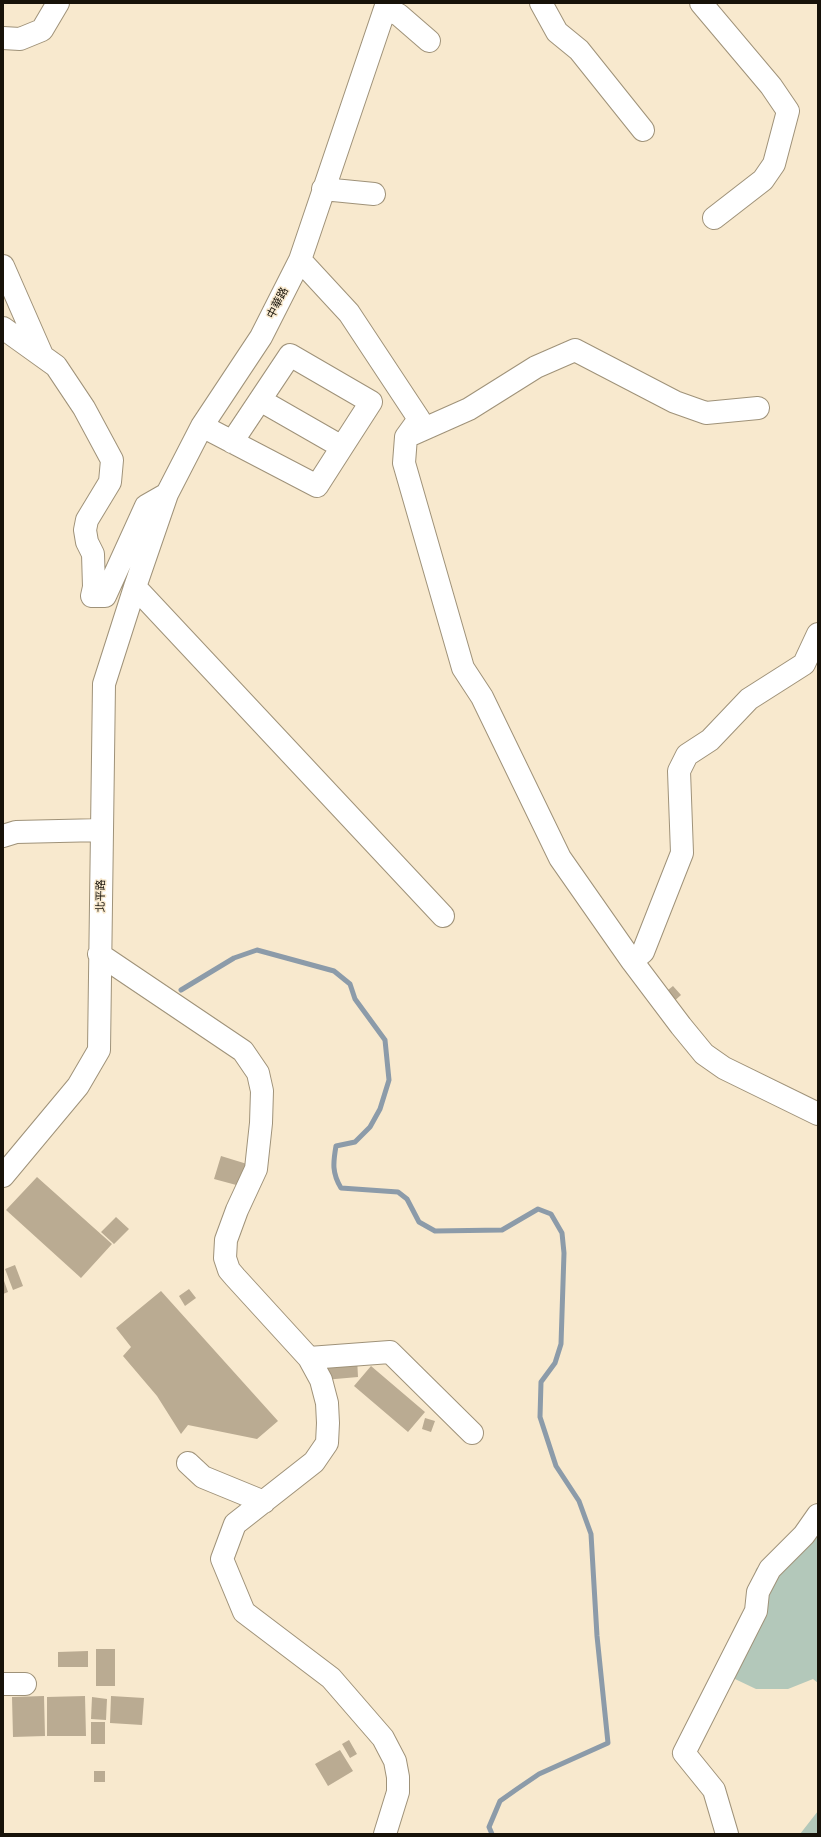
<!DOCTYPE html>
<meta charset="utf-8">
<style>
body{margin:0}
#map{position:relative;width:821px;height:1837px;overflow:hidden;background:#f8e9ce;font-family:Rubik,sans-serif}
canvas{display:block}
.frame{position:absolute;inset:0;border:4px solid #171209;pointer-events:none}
</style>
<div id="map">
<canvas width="821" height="1837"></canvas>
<div class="frame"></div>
</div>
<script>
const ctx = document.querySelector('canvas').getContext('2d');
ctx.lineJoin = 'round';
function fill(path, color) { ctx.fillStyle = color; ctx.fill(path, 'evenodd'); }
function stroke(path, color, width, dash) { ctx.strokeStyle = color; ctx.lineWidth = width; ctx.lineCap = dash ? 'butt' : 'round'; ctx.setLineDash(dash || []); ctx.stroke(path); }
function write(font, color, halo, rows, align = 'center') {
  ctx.font = font + ' Rubik,"Noto Sans TC",sans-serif'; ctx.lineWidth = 3; ctx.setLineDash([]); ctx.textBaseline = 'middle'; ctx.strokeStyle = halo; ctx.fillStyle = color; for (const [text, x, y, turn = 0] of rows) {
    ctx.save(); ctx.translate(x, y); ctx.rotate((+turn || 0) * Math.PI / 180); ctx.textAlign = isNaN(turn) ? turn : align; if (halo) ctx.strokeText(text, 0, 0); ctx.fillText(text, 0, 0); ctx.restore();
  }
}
const green = new Path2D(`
 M818,1507V1683L813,1679L788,1689H756L716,1670L750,1608L756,1569L788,1540Z
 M818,1811V1834H800Z`);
const stream = new Path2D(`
 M181,990L234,958L257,950L334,971L350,984L355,999L385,1040L389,1080L380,1109L370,1127L355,1142L336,1146C333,1163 332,1173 341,1188L398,1192L407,1199L419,1222L435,1231L502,1230L538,1209L551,1214L562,1233L564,1253L561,1344L555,1363L541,1382L540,1417L556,1466L579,1501L591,1534L597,1636L608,1743L539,1774L517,1789L500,1801L489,1827L492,1834`);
const building = new Path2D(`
 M673,986L681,995L671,1004L663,994Z
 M221,1156L247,1164L240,1186L214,1179Z
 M37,1177L112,1244L81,1278L6,1210Z
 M116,1217L129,1229L114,1244L101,1232Z
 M15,1265L23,1286L13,1290L5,1269Z
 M3,1278L8,1292L3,1294Z
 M189,1289L196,1298L185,1306L179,1296Z
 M161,1291L278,1421L257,1439L188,1425L181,1434L157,1396L123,1356L131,1347L116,1328Z
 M357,1358L358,1377L324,1380L323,1361Z
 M371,1366L425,1412L408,1432L354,1386Z
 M425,1418L435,1421L431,1432L422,1429Z
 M96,1649H115V1686H96Z
 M88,1651V1667H58V1652Z
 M44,1696L45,1736L13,1737L12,1697Z
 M85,1696L86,1736H47V1697Z
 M111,1696L144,1698L142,1725L110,1723Z
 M92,1697L107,1699L106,1720L91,1719Z
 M91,1722H105V1744H91Z
 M349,1740L357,1754L350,1758L342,1744Z
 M340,1750L353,1771L328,1786L315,1764Z
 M94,1771H105V1782H94Z`);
const minor = new Path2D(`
 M541,3L557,32L579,50L643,130
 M701,3L771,86L788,111L774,164L763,180L714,218
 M386,8L399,15L429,41
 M3,38L20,39L42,30L58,3
 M323,189L374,194
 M300,260L349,313L419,419L406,437L404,463L463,668L482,697L560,858L632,961L681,1026L704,1054L724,1068L818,1114
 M3,266L42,355
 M3,328L56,366L84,408L112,460L110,482L87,520L85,530L87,542L93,554L94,587L92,596H105L146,506L167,494
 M260,400L290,355L371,402L342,447
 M202,426L317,486L342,447L260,400L232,442
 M406,437L469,409L536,367L575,350L675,402L706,413L758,408
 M135,587L443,916
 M3,836L16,832L102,830
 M99,954L243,1051L258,1073L262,1091L261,1123L256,1169L237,1210L226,1240L225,1258L229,1270L235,1277L309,1358L321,1380L327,1403L328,1423L327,1443L314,1462L235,1524L222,1559L244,1612L331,1678L383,1738L395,1761L398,1777V1792L385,1834
 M632,961L643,952L682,853L679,771L687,755L710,740L749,699L804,664L818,634
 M3,1176L78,1086L99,1050L104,684L135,587L167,494L202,426L261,337L300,260L387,3
 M309,1358L390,1352L472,1433
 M188,1463L203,1477L264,1502
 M3,1684H25
 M727,1834L714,1790L684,1753L756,1611L758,1592L770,1569L804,1535L818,1515`);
const streetNames = [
 ["中華路",278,303,-63],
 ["北平路",101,896,-89]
];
fill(green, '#b3c8ba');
stroke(stream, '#8c9ba9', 5);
fill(building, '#baab92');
stroke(minor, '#9f9279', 24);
stroke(minor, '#fff', 22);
write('11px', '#171209', '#f8e9ce', streetNames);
</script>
